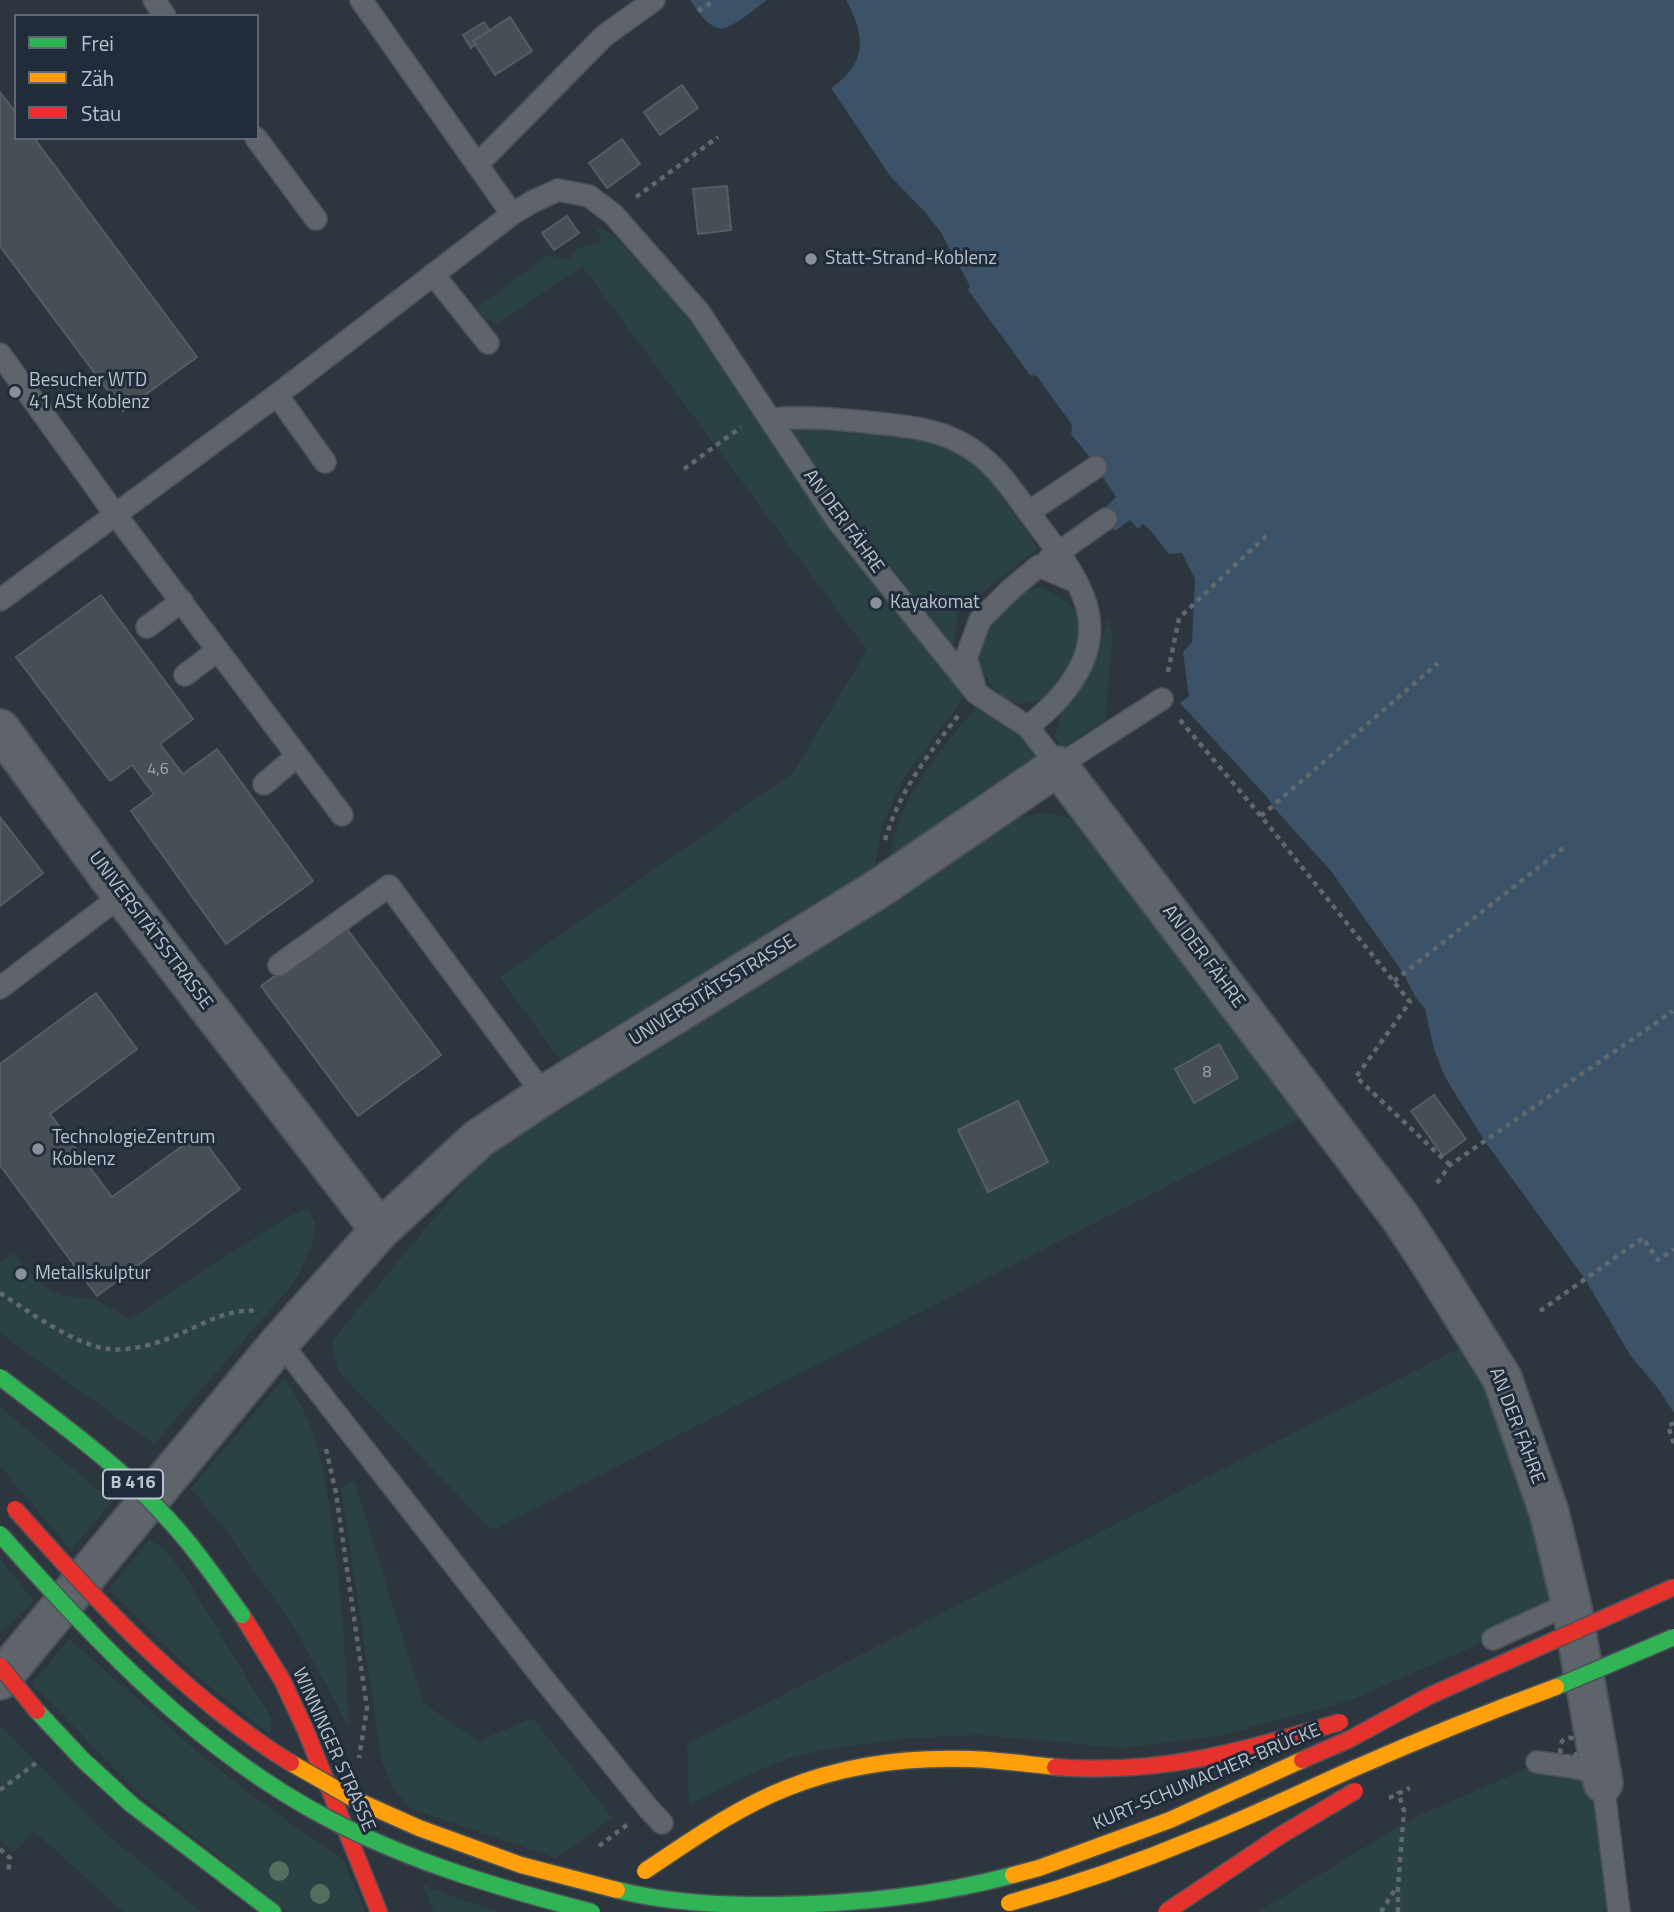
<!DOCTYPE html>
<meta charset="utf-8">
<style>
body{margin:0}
#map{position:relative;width:1674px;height:1912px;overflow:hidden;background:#2d363e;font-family:"Titillium Web",sans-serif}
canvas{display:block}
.legend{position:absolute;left:14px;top:14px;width:245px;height:126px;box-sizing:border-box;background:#202c39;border:2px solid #5d6874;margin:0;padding:9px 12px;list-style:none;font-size:21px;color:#b9c2cd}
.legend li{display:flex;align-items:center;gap:14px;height:35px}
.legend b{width:35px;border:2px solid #5d6874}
</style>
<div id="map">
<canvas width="1674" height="1912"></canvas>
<ul class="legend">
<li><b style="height:9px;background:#30b455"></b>Frei</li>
<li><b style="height:9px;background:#ff9f0a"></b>Zäh</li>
<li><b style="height:9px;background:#e5322d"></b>Stau</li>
</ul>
</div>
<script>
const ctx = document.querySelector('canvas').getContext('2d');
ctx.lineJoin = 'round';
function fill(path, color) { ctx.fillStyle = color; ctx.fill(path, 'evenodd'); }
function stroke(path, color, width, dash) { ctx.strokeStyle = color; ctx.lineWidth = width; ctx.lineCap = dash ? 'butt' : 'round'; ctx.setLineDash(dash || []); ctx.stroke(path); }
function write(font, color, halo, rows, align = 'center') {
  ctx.font = font + ' "Titillium Web",sans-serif'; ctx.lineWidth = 6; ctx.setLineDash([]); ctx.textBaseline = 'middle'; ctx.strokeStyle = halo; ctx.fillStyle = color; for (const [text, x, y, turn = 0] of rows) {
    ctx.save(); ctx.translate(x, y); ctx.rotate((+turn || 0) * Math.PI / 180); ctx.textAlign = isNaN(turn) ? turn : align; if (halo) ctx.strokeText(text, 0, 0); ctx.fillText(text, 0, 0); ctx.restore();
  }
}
const green = new Path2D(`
 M596,226L614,236L688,315L826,522L962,694L960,703L903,779L882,826L874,868L560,1060L500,977L793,773L867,650L582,266L497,323L483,318L477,308L548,255L570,260L578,248L602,242Z
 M796,424L927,439L953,448L987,476L1038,548L958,612L953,646L853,518L792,435Z
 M1040,587C1052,593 1073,602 1078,616C1084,636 1068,678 1054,691C1044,700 1027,706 1014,703C1005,701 995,690 990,683C985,676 979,668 978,659C975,635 1002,607 1020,594C1026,590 1034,589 1040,587Z
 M1108,619L1113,633L1105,720L1062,748L1055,737L1063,707L1082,685L1098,656Z
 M977,706L1024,740L1040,761L890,858C899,794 938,755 977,706Z
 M1045,813L1069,818L1084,831L1305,1116L492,1530L338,1371L332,1341L491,1150L1016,818Z
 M308,1208L315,1223L312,1245L295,1281L154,1444L0,1333V1262L14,1253L24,1267L46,1288L63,1296L94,1299L130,1319L284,1219Z
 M1477,1339L1571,1603L1352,1700L1219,1736L1123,1748L982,1735L910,1738L833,1748L790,1758L743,1777L689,1805L687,1744Z
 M284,1378C322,1429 329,1495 336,1556C343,1613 346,1670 349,1727L296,1630L228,1533L191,1488Z
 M0,1407L112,1502L71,1550L0,1466Z
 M354,1480L423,1703L479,1741L532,1718L612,1818L556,1858L411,1809L393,1788L382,1761L341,1488Z
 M150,1540L166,1550L189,1582L272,1720L270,1735L193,1673L109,1589Z
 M0,1559L34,1601L0,1633Z
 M69,1639L208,1761L259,1801L343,1860L365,1912H288L141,1795L32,1684Z
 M0,1725L103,1831L201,1912H124L34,1831L14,1852L0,1840Z
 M1595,1763L1614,1912H1258L1413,1818L1535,1765Z
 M423,1885L460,1899L500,1912H434Z`);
const water = new Path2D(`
 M690,0H767C757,7 729,32 718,28C706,25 697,10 690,0Z
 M846,0H1674V1413L1657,1387L1630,1355L1585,1279L1484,1140L1445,1077L1434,1049L1425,1009L1416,998L1403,973L1331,871L1275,809L1267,797L1180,703L1189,696L1183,652L1192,642L1195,579L1182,553L1169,554L1150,530L1143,524L1138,529L1130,520L1115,531L1101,512L1116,497L1089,456L1071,434L1072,425L1037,376L1030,375L968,290L970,286L940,231L924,211L890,176L831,88C867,65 866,35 846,0Z`);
const building = new Path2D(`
 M510,17L532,51L495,75L473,41Z
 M484,22L490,31L473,41L476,44L471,48L463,35Z
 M682,85L698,108L660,135L644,112Z
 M0,92L16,113V138H34L197,357L123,411L0,246Z
 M622,139L640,164L607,188L589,163Z
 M727,186L731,230L698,234L693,189Z
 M567,216L579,233L554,250L542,233Z
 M101,595L193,719L160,744L183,774L217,749L313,881L226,944L131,811L154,794L132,765L110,781L16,657Z
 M0,817L43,873L0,906Z
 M344,925L441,1055L358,1116L261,986Z
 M96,993L137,1049L50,1114L112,1197L199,1134L240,1189L97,1296L0,1165V1064Z
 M1219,1044L1238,1078L1194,1103L1175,1069Z
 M1434,1095L1466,1139L1443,1156L1411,1111Z
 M1018,1101L1048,1162L988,1192L958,1130Z`);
const path = new Path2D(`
 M698,11L715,0
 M636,197L718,137
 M684,469L741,427
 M1168,672L1179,618L1268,534
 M1180,720L1261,816L1410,1002L1356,1077L1450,1165
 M1261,816L1438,663
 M885,840C900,789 929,754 960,713
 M1394,981L1567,845
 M1437,1183L1450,1165L1673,1011
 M0,1293C30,1312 74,1345 109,1349C130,1352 163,1342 182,1333C207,1322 230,1308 258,1311
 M1540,1311L1643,1238L1658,1260L1674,1249
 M1674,1423L1668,1426L1674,1444
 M326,1449L336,1493L367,1708L359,1758
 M0,1790L36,1763
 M599,1846L628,1824
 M0,1849L10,1858L8,1873
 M1381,1912L1397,1886
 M1398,1912V1886L1404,1811L1398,1791`);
const lane = new Path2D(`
 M154,0L165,16
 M361,0L512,214
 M256,138L316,219
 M477,165L604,36L654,0
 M433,274L488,343
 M0,354L115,514L342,815
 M277,395L325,462
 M770,419C806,416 840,419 876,423C906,426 937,429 963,444C995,461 1014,493 1035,521C1081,581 1119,630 1059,698C1050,709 1038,718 1028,727
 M1029,512L1096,467
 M1049,559L1106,519
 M0,600L277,395L512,214L532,202L558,190L589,196L613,214L699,312L837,520L922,626L976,693L1028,727L1058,766L1162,699
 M147,627L182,601
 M185,675L218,650
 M974,684L966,658L980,620L1011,589L1039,566L1077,582
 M264,784L297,756
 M279,965L389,886L544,1095
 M0,988L122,895
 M280,1342L542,1677L648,1808L662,1823
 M1493,1639L1571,1603
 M1537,1762L1573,1767L1602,1774
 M1603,1783L1619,1912`);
const street = new Path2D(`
 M0,729L122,895L380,1230
 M0,1680L280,1342L380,1230L478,1139L544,1095L878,889L1058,766L1400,1217L1431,1264L1502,1378L1549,1512L1571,1603L1603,1783`);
const fast = new Path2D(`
 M37,1711L83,1760L132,1805L273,1912`);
const jam = new Path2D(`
 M242,1615L282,1680L305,1729L379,1912`);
const pathBridge = new Path2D(`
 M1579,1743V1750L1574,1757H1567L1561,1754C1556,1739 1571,1731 1580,1745
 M1389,1798L1410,1788`);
const fastBridge = new Path2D(`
 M0,1377C57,1421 118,1464 167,1518C195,1548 218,1582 242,1615
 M0,1534C96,1642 198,1750 327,1818C410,1862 502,1889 592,1912
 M1556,1687L1674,1637
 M617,1890C668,1903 722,1905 775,1905C856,1904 935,1896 1013,1875`);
const slowBridge = new Path2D(`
 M291,1763L354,1799L419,1828L521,1865L617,1890
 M645,1871C690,1841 736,1808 787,1788C844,1765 908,1757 970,1759C998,1760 1026,1764 1055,1767
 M1013,1875L1039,1868L1170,1820L1302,1760
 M1009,1903C1074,1885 1137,1863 1199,1837C1252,1816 1303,1791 1355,1768C1421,1739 1488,1712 1556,1687`);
const jamBridge = new Path2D(`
 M15,1509C77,1579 140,1648 213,1707C238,1727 264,1747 291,1763
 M0,1666L37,1711
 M1302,1760L1350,1739L1429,1696L1674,1587
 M1055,1767C1159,1775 1241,1752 1340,1722
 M1166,1912L1281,1835L1355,1791`);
const trees = [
 [279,1871],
 [320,1894]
];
const markers = [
 [811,259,7,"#88919b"],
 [15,392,7,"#88919b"],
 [876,603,7,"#88919b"],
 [38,1149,7,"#88919b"],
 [21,1274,7,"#88919b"]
];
const numberNames = [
 ["4,6",158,770],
 ["8",1207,1073]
];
const shields = [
 [133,1484,60]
];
const shieldNames = [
 ["B 416",133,1484]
];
const poiNames = [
 ["Statt-Strand-Koblenz",825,259],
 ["Besucher WTD",29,381],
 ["41 ASt Koblenz",29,403],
 ["Kayakomat",890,603],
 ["TechnologieZentrum",52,1138],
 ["Koblenz",52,1160],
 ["Metallskulptur",35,1274]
];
const streetNames = [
 ["AN DER FÄHRE",843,522,54],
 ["UNIVERSITÄTSSTRASSE",150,931,53],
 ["AN DER FÄHRE",1203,957,53],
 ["UNIVERSITÄTSSTRASSE",713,991,-32],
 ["AN DER FÄHRE",1516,1426,69],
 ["WINNINGER STRASSE",333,1750,66],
 ["KURT-SCHUMACHER-BRÜCKE",1207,1778,-23]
];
fill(green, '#2a4244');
fill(water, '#3c5268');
fill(building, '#474e55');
stroke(building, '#565d65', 2);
stroke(lane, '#4c5258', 24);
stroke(street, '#4c5258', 42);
stroke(fast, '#4b5259', 19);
stroke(jam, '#4b5259', 19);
stroke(path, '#61686e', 4.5, [5, 5]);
stroke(lane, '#5e646a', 21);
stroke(street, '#5e646a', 38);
stroke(fast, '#30b455', 16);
stroke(jam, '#e5322d', 16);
stroke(fastBridge, '#4c5258', 19, []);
stroke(slowBridge, '#4c5258', 19, []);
stroke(jamBridge, '#4c5258', 19, []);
stroke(pathBridge, '#61686e', 4.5, [5, 5]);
stroke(fastBridge, '#30b455', 16);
stroke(slowBridge, '#ff9f0a', 16);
stroke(jamBridge, '#e5322d', 16);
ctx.fillStyle = '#526f5d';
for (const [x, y] of trees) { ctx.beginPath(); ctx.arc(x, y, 10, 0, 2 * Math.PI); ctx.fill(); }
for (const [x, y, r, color] of markers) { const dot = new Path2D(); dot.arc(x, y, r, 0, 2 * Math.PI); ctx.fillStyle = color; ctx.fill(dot); stroke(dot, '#202c39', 2.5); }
write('16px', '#9ca5af', null, numberNames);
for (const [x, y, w] of shields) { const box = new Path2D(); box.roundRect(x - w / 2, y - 14.5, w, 29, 5); ctx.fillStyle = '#202c39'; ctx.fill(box); stroke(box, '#b9c2cd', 2); }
write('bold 18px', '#b9c2cd', null, shieldNames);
write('19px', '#b9c2cd', '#202c39', poiNames, 'left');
write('19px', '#b9c2cd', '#202c39', streetNames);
</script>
